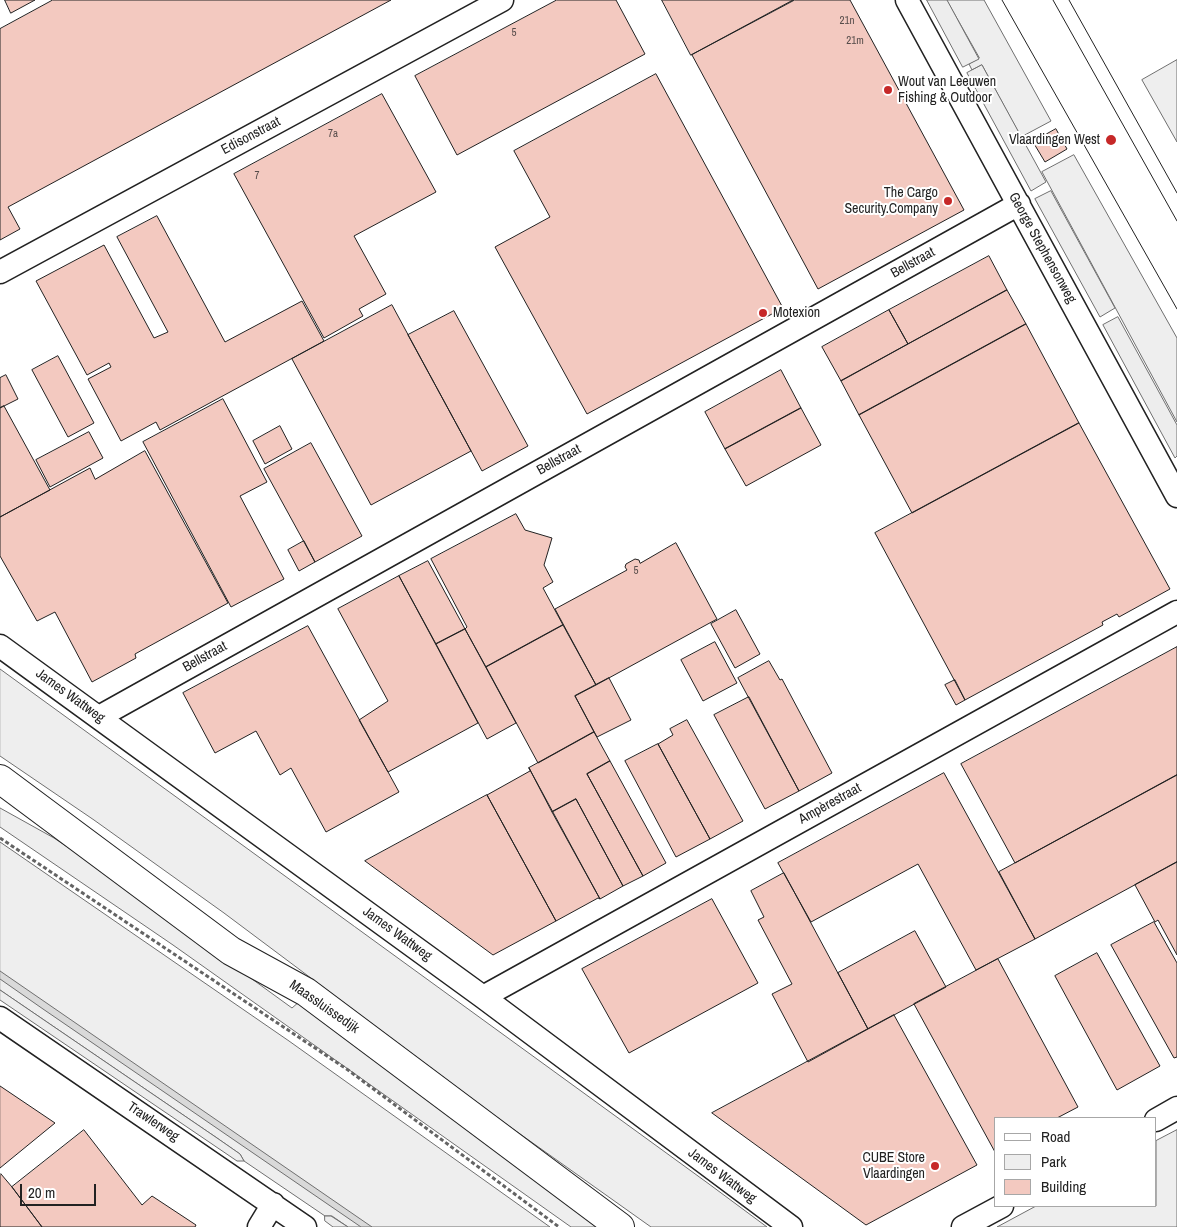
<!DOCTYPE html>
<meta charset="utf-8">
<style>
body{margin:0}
#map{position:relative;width:1177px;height:1227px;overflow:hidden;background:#fff;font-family:"Archivo Narrow",sans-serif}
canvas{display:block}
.legend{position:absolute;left:994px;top:1117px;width:162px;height:90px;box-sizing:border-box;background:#fff;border:1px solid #a7a7a7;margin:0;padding:6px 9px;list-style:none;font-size:15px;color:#222}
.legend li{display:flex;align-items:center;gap:10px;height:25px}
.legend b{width:25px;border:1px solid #a7a7a7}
.scale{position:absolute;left:20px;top:1184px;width:76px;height:22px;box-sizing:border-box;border:2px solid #222;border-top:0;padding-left:6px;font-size:15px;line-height:18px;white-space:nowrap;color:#222;-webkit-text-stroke:4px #fff;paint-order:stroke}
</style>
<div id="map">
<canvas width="1177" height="1227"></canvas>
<ul class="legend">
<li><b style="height:6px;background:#fff"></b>Road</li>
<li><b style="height:14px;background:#eee"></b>Park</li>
<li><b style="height:14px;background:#f3c9c0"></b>Building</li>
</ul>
<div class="scale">20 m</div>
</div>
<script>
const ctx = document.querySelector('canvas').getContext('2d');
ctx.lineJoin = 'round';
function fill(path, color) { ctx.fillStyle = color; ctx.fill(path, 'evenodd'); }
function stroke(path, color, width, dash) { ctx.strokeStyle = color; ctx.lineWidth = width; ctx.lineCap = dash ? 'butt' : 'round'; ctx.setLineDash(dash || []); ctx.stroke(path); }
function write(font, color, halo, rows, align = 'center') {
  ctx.font = font + ' "Archivo Narrow",sans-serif'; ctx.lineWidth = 4; ctx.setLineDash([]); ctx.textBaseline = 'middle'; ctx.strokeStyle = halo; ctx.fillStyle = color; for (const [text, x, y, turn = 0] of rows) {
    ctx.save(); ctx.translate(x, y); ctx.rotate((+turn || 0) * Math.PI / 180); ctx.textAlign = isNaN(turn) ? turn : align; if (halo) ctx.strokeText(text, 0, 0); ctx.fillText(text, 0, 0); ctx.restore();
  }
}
const green = new Path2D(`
 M947,0H984L1051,121L1021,137L982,65L972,70L969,64L979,58Z
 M1177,60V142L1142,80Z
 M1074,155L1177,338V422L1042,172Z
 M0,669L709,1184L767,1227H651L506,1124L224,913L94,820L0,756Z
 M0,808L54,838L99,868L292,1008L300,1001L604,1227H571L173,945L0,827Z
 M0,842L289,1041L550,1227H348L332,1216H325L244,1161L240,1154L217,1138L0,990Z
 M1177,1130V1227H997L1036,1206H1156V1141Z`);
const parking = new Path2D(`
 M927,0H947L979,59L963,67Z
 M982,65L1046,182L1031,191L967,73Z
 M1051,191L1115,308L1100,317L1035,199Z
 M1118,317L1177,425V456L1175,458L1103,325Z
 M0,990L217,1138L240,1154L244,1161H237L0,1000Z
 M325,1216H331L348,1227H333L325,1221Z`);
const water = new Path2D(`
 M0,971L372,1227H361L43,1009L0,979Z`);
const building = new Path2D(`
 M5,0H35L11,13Z
 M53,0H391L8,207L20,229L0,240V29Z
 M557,0H616L645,54L457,155L415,76Z
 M662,0H793L691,55Z
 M795,0H850L964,210L818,289L692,55Z
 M656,74L783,308L587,414L495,247L550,217L514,151Z
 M382,94L436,192L354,236L386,294L359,309L363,316L324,338L234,174Z
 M1056,129L1067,149L1045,162L1033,142Z
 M157,216L225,342L302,301L324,341L160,430L156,422L121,441L88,379L111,367L109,363L87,375L36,281L104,245L154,338L168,332L117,237Z
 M989,256L1007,290L908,344L889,310Z
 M1007,290L1026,324L859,415L841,381Z
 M392,305L471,451L371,505L292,359Z
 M889,310L908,344L841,381L822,347Z
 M454,311L528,446L482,471L408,335Z
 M1026,324L1079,423L912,513L859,415Z
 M58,356L94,423L68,437L32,370Z
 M781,370L801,408L725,449L705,412Z
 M6,375L18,399L0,408V378Z
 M223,399L267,482L240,496L284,579L231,607L143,442Z
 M4,406L50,490L0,517V408Z
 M801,408L821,445L746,486L725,449Z
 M1079,423L1170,589L1119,617L1117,614L1102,622L1103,625L965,700L875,533Z
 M280,426L292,449L265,464L253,441Z
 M89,432L103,458L50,487L36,460Z
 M311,443L362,536L315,562L264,469Z
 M145,451L228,603L135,654L136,658L92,682L55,612L37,621L0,556V517L90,468L95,479Z
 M516,514L525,530L552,538L544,565L553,582L543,588L563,625L486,667L465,629L467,627L431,559Z
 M304,541L315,562L299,571L288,550Z
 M676,543L717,619L596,685L555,609L627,570L625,567L626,564L635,559L639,560L640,563Z
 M428,561L465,629L436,644L399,576Z
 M399,576L478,723L388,772L359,720L388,701L338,609Z
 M736,610L760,654L735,668L711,624Z
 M563,625L596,685L575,696L594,732L538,763L486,667Z
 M308,626L399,792L326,832L291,768L280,775L256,731L215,753L183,693Z
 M465,629L516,723L487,739L436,644Z
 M715,642L737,683L703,701L681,660Z
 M1177,647V775L1015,863L961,764Z
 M769,661L780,680L782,679L832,773L799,791L738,678Z
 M609,678L631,720L597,737L575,696Z
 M955,680L965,700L956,705L945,685Z
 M749,697L799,791L765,809L714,715Z
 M687,720L743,821L710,839L658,744L673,735L670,729Z
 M594,732L610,761L587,774L643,876L623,886L576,799L552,812L529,768Z
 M658,744L710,839L676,857L625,761Z
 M610,761L666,863L643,876L587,774Z
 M529,768L600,899L598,898L556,921L487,795L530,771Z
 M944,773L1035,939L976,970L918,864L811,922L778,863Z
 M1177,775V862L1035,939L999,872Z
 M487,795L556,921L493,955L365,861Z
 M576,799L623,886L600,899L552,812Z
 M1177,862V955L1158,920L1155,922L1135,885Z
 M784,873L868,1029L808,1062L772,994L792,984L758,920L764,917L751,891Z
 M712,899L758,983L629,1053L582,969Z
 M1154,922L1177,963V1057L1174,1058L1111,945Z
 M915,931L946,987L868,1029L838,973Z
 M1097,953L1160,1066L1117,1090L1055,976Z
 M998,959L1078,1107L1057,1118H996L995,1152L914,1004Z
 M894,1015L977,1165L866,1225L712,1113Z
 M0,1086L55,1123L0,1168Z
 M84,1130L142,1205L152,1196L196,1225L195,1227H42L12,1187Z
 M1,1174L12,1187L42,1227H0V1175Z`);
const path = new Path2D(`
 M0,838L348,1070L559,1227`);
const minor = new Path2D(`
 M907,0L1177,496
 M0,272L502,0
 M0,646L483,997L791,1227
 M99,717L1019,204
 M483,997L1177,612
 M0,1018L305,1227
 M1156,1120L1177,1108
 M259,1227L273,1204
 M963,1227L1002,1206`);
const tertiary = new Path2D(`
 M0,779L231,951L306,992L620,1227`);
const tram = new Path2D(`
 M1002,0L1177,309
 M1053,0L1177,221
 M1069,0L1177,193`);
const markers = [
 [888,90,5,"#c62828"],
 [1111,140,6,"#c62828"],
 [948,201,5,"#c62828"],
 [763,313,5,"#c62828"],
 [935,1166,5,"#c62828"]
];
const numberNames = [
 ["21n",847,21],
 ["5",514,33],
 ["21m",855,41],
 ["7a",333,134],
 ["7",257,176],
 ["5",636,571]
];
const poiNames = [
 ["Wout van Leeuwen",898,82,"left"],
 ["Fishing & Outdoor",898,98,"left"],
 ["Vlaardingen West",1100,140],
 ["The Cargo",938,193],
 ["Security.Company",938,209],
 ["Motexion",773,313,"left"],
 ["CUBE Store",925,1158],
 ["Vlaardingen",925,1174]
];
const streetNames = [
 ["Edisonstraat",251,136,-28],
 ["George Stephensonweg",1042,248,61],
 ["Bellstraat",913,263,-29],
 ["Bellstraat",559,460,-29],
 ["Bellstraat",205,657,-29],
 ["James Wattweg",70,696,36],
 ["Ampèrestraat",830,804,-29],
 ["James Wattweg",397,934,36],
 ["Maassluissedijk",324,1007,35],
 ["Trawlerweg",153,1122,34],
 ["James Wattweg",722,1176,37]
];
fill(green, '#eee');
stroke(green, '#6f6f6f', 1);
fill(parking, '#ededed');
stroke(parking, '#6f6f6f', 1);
fill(water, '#d9d9d9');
stroke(water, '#6f6f6f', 1);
fill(building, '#f3c9c0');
stroke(building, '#222', 1);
stroke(minor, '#222', 25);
stroke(tertiary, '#222', 30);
stroke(path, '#646464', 3, [4, 2.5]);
stroke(minor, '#fff', 22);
stroke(tertiary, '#fff', 28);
stroke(tram, '#222', 1);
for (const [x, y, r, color] of markers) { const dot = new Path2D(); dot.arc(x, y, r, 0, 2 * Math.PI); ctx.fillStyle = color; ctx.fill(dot); stroke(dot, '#fff', 2); }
write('11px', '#564c4a', null, numberNames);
write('14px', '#222', '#fff', poiNames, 'right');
write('14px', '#222', '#fff', streetNames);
</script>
